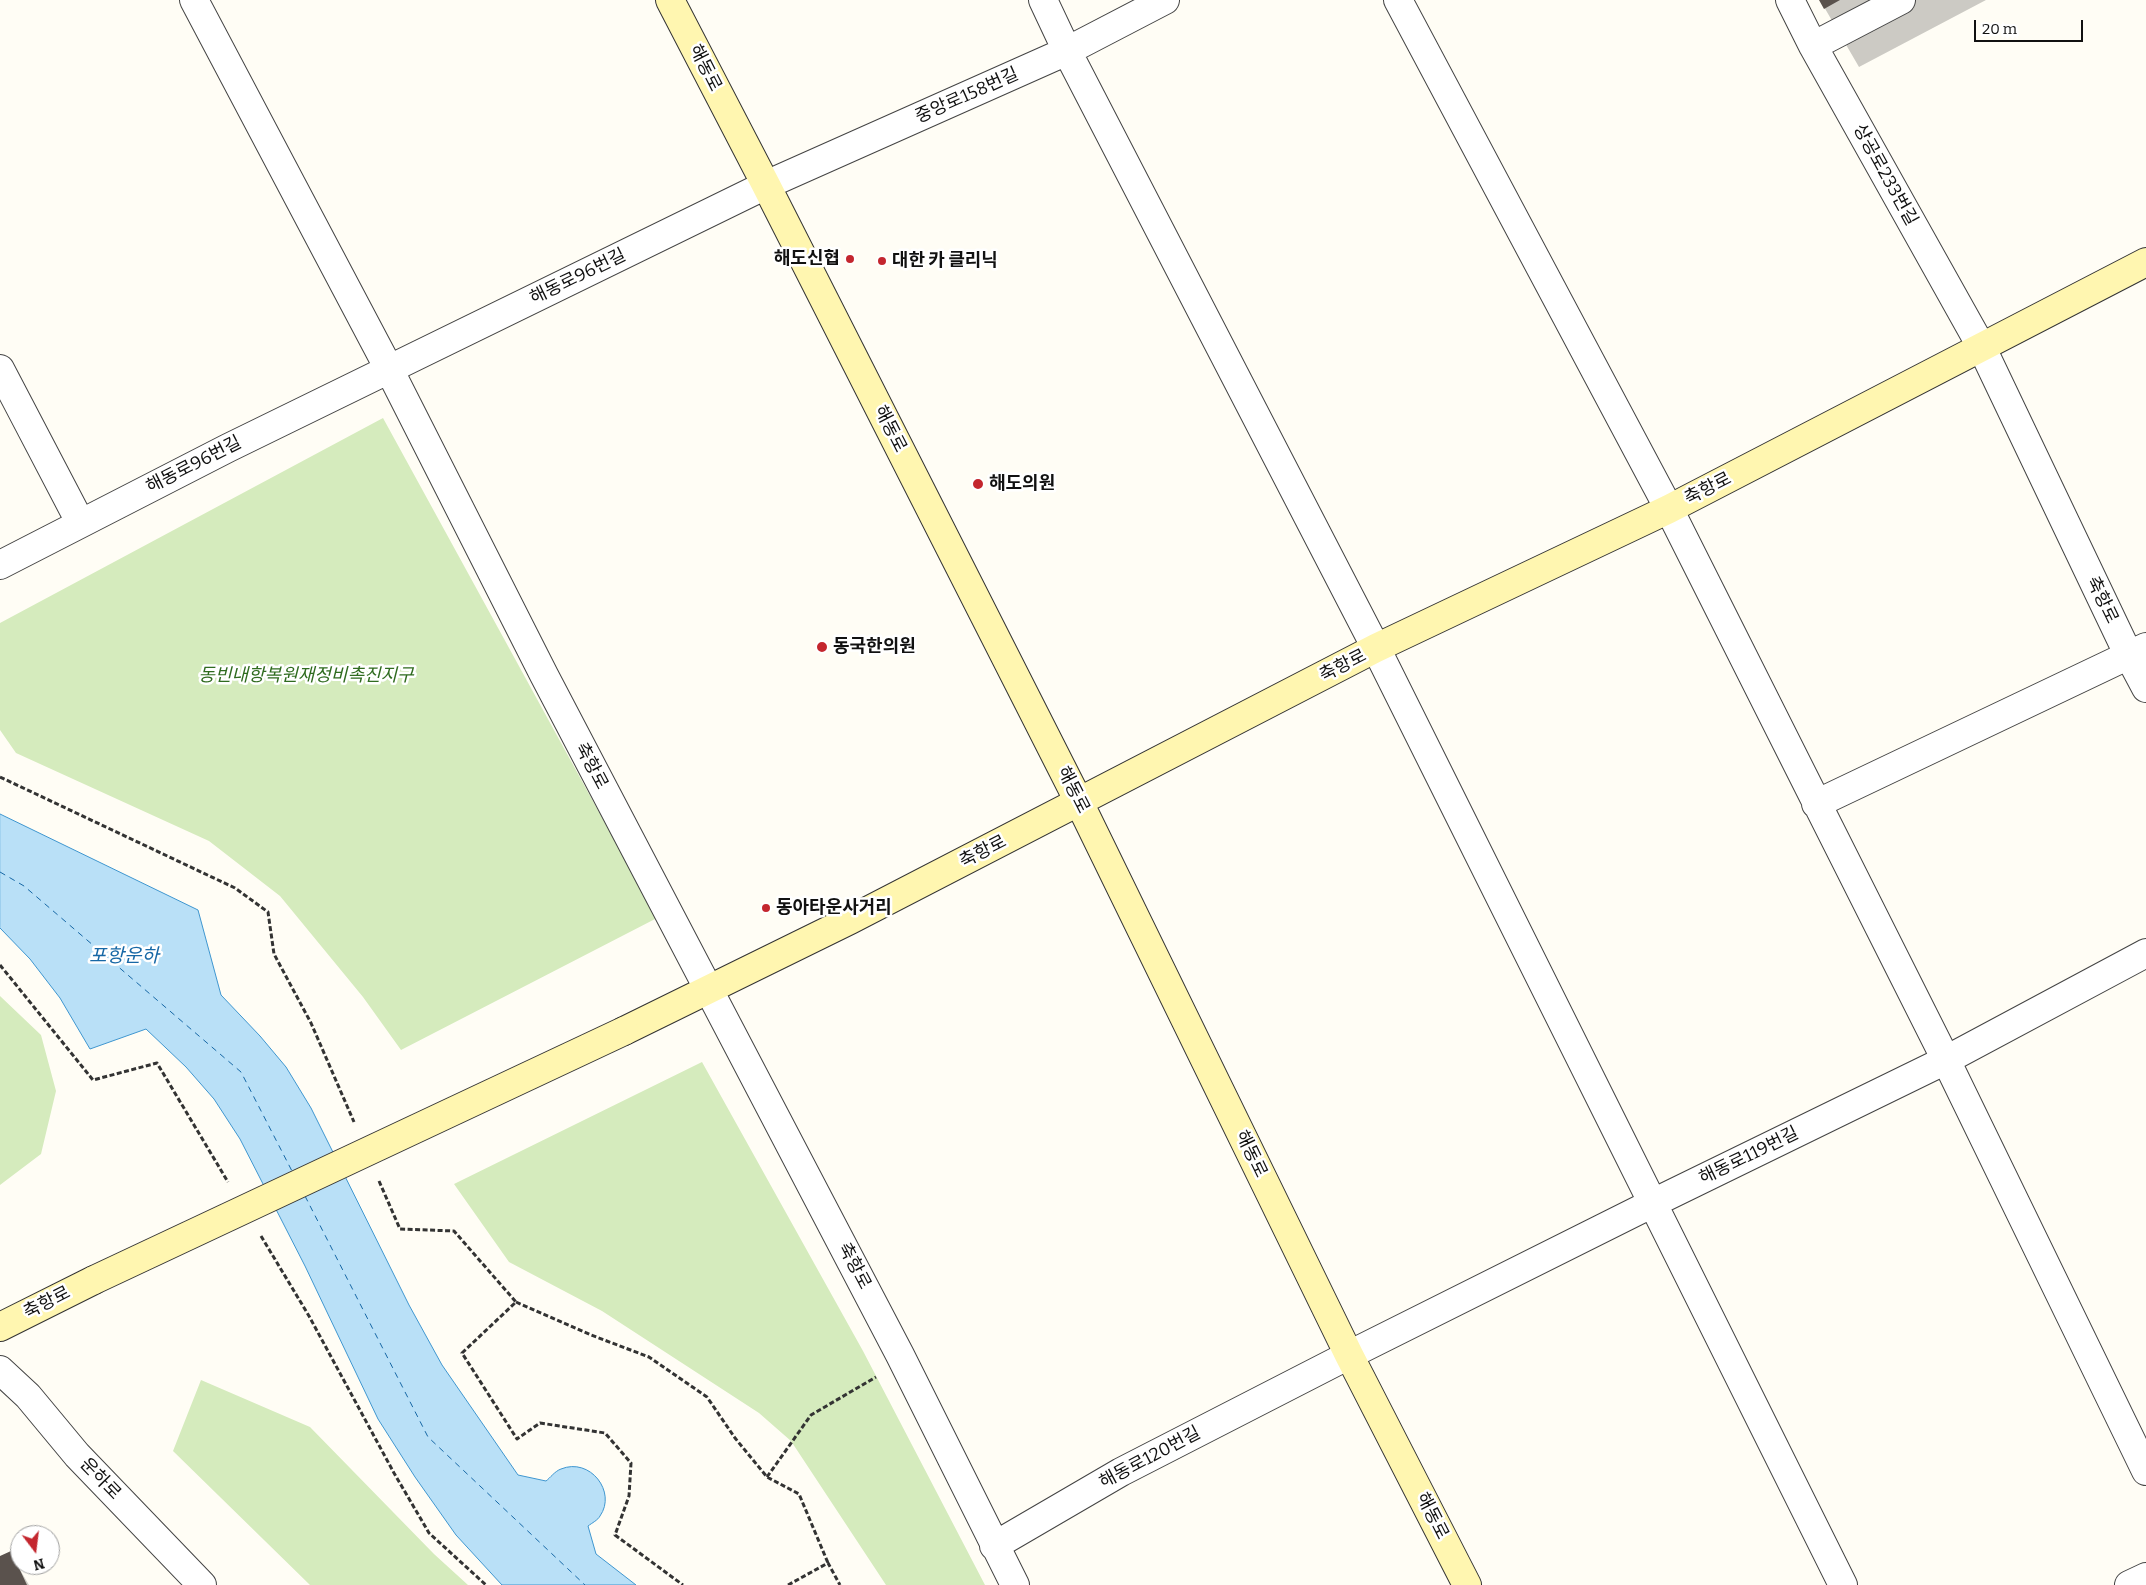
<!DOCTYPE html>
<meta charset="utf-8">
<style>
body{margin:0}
#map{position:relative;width:2146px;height:1585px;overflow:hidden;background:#fffdf5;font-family:Bitter,serif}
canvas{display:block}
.north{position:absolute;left:10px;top:1525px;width:50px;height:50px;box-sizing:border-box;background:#fff;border:1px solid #a0a0a0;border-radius:50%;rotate:165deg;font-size:14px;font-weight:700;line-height:20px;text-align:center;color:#111}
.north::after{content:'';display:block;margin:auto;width:18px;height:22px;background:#c4262e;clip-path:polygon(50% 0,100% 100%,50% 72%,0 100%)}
.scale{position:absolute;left:1974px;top:20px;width:109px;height:22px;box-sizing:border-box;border:2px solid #111;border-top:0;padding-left:6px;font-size:15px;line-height:18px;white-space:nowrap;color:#111;-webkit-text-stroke:4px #fff;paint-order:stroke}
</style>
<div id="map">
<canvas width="2146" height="1585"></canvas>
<div class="north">N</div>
<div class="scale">20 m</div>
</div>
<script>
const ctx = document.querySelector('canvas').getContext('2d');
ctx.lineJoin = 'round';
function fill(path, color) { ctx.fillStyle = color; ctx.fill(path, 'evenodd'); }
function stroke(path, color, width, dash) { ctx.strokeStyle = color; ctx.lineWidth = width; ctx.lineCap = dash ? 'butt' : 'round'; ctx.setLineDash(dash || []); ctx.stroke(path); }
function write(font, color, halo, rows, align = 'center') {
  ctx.font = font + ' Bitter,"Noto Sans KR",serif'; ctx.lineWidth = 5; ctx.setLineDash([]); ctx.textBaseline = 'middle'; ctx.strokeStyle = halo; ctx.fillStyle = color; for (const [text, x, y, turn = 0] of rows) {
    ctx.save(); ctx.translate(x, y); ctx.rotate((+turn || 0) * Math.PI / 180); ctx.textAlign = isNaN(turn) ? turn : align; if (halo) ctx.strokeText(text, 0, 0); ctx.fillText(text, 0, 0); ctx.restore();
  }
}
const green = new Path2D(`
 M383,418L657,918L401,1050L363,997L280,896L209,841L16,753L0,730V623Z
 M0,996L41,1035L56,1091L41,1154L0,1185Z
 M702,1062L863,1351L985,1585H886L791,1441L759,1413L602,1311L509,1262L454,1184Z
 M201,1380L310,1427L434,1554L468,1585H310L173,1451Z`);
const water = new Path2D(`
 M0,814L198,910L221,995L260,1036L286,1067L311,1108L409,1305L442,1365L518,1475L546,1481C550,1478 555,1471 561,1469C590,1457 617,1492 600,1516C598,1520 592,1523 588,1526L596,1554L636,1585H502L456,1535L415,1477L378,1419L305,1266L240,1139L214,1099L186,1067L146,1029L90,1049L60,998L30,959L0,928Z`);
const shadow = new Path2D(`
 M1820,0H1986L1859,67Z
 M10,1553L29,1585H0V1557Z`);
const ferry = new Path2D(`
 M0,872L24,886L241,1072L293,1173
 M305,1196L428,1437L585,1585`);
const building = new Path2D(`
 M1819,0H1840L1824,9Z
 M11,1551L27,1585H0V1556Z`);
const path = new Path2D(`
 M0,777L235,888L268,912L274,954L311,1023L354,1122
 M0,965L93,1080L157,1063L228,1182
 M379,1181L400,1229L454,1231L516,1302L462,1353L517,1439L540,1423L605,1433L631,1463L629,1496L615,1535L683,1585
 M261,1236L309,1316L394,1473L429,1533L486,1585
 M516,1302L591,1335L649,1357L707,1397L735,1438L767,1477L799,1494L828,1563
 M767,1477L811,1415L876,1377
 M788,1585L828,1563L840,1585`);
const minor = new Path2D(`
 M194,0L389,369L544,675L900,1355L1015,1585
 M1043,0L1067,51L1376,648L1843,1585
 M1398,0L1669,509L1946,1060L2146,1471
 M1790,0L1813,46L1982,348L2129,656L2146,688
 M1813,46L1901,0
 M0,369L80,522
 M0,565L228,448L766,185L1067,51L1165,0
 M1816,804L2146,647
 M994,1546L1121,1472L1349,1355L1653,1203L1946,1060L2146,953
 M2129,1585L2146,1577`);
const tertiary = new Path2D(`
 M0,1370L28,1396L77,1455L202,1585`);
const secondary = new Path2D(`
 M670,0L766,185L1079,802L1349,1355L1467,1585
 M624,1031L850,920L1376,648L1669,509L2146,262
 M0,1327L94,1280`);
const secondaryBridge = new Path2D(`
 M94,1280L624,1031`);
const markers = [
 [850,259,5,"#c4262e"],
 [882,261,5,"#c4262e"],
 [978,484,6,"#c4262e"],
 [822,647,6,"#c4262e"],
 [766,908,5,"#c4262e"]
];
const streetNames = [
 ["해동로",705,68,63],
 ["중앙로158번길",967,96,-24],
 ["상공로233번길",1885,175,61],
 ["해동로96번길",578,277,-26],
 ["해동로",890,429,63],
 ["해동로96번길",194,465,-27],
 ["축항로",1708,489,-27],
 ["축항로",2102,600,64],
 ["축항로",1343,666,-27],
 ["축항로",591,766,62],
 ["해동로",1073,790,63],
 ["축항로",983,852,-27],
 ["해동로",1251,1154,64],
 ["해동로119번길",1749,1156,-26],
 ["축항로",854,1266,62],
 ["축항로",47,1303,-27],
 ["해동로120번길",1150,1458,-28],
 ["운하로",100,1479,46],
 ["해동로",1432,1516,63]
];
const poiNames = [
 ["해도신협",840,259,"right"],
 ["대한 카 클리닉",892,261],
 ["해도의원",989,484],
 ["동국한의원",833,647],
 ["동아타운사거리",776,908]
];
const parkNames = [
 ["동빈내항복원재정비촉진지구",306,676]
];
const waterNames = [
 ["포항운하",124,957]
];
fill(green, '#d5ebbd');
fill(water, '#b9e0f7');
stroke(water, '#3f96cf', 1);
fill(shadow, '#0003');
stroke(ferry, '#1768a6', 1, [6, 5]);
fill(building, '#5a524d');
stroke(minor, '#444', 30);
stroke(tertiary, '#444', 30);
stroke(secondary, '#333', 30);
stroke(path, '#333', 3, [5, 2.5]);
stroke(minor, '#fff', 28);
stroke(tertiary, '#fff', 28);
stroke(secondary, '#fff6b0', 28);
stroke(secondaryBridge, '#333', 30, []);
stroke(secondaryBridge, '#fff6b0', 28);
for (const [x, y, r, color] of markers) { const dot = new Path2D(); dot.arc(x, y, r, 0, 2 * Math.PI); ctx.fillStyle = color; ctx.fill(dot); stroke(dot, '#fff', 2); }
write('18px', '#111', '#fff', streetNames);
write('bold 18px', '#111', '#fff', poiNames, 'left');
write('italic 18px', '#2f6b1f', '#fff', parkNames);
write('italic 19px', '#1768a6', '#fff', waterNames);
</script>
